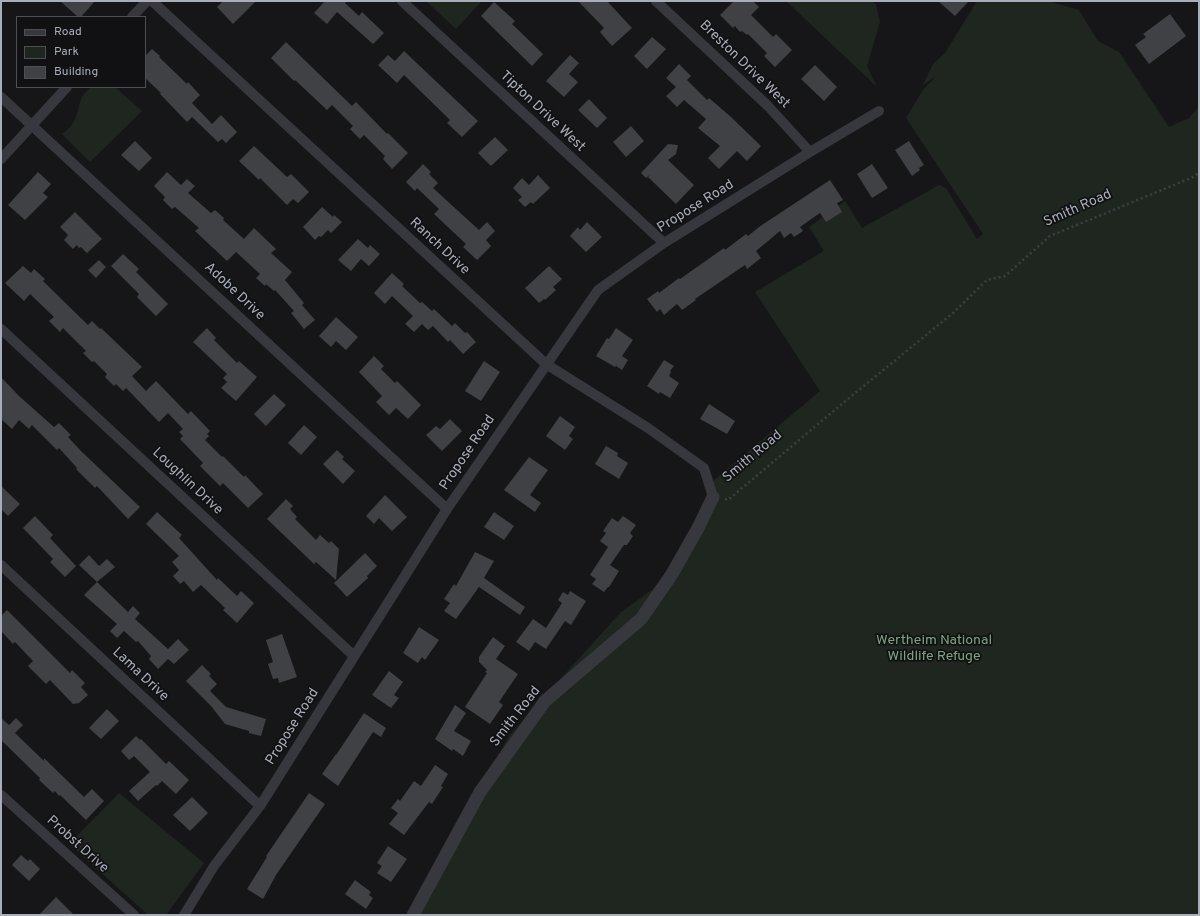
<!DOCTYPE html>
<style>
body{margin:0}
#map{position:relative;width:1200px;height:916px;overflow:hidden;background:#161618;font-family:Overpass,sans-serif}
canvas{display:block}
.frame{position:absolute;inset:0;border:2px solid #a8adb8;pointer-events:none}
.legend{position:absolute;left:16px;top:16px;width:130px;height:72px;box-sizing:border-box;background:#111113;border:1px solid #4d4f55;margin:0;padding:5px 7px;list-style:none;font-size:12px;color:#a8adb8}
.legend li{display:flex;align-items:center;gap:8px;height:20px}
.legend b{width:20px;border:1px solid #4d4f55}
</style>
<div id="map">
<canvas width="1200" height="916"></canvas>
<div class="frame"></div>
<ul class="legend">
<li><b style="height:5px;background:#37383d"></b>Road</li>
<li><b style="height:11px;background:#1e261f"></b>Park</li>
<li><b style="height:11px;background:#404145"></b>Building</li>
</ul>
</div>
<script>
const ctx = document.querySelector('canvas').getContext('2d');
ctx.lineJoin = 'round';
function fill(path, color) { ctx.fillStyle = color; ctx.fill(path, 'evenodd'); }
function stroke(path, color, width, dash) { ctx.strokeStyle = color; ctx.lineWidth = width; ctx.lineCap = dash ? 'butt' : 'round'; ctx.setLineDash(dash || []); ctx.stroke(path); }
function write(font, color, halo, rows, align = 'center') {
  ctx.font = font + ' Overpass,sans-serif'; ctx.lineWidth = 3.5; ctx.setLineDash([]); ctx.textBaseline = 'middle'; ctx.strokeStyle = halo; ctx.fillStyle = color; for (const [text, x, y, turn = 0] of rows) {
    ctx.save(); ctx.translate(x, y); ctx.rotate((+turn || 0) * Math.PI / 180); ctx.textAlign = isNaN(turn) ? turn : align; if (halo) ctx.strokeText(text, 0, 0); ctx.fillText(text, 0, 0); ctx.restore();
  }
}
const green = new Path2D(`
 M426,1H482L456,29Z
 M786,1H871L876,4L880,22L867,66L877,87Z
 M977,1H1048L1079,10L1098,41L1119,52L1169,127L1189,118L1199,107V915H409L415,902L509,736L621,612L671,576L685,557L714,480L820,391L755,292L824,251L809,227L845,201L862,228L939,185L946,188L977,239L983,234L906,118L923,90L936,76L923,85L933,64L945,53Z
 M91,87H115L142,111L90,162L62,134C79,122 75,114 82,97C84,93 88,90 91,87Z
 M119,793L204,863L166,915L147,914L69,844Z`);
const building = new Path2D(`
 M60,1H95L81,17H78Z
 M223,1H256L233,24L217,7Z
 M325,1H347L345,3L359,16L362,12L384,33L373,44L337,12L327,24L314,13Z
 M578,1H607L632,28L612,46L600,32L604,28Z
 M734,1H753L759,7L751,15L773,37L776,34L792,50L775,67L764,56L767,53L748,34L747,35L742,31L740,32L735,26L733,28L720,15Z
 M938,1H969L955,16Z
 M494,2L515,21L512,24L543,54L532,66L481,16Z
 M1170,14L1186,36L1149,64L1135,45L1146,37L1143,34Z
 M652,37L666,49L647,69L634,56Z
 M286,42L352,106L356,102L387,134L388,133L408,153L392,169L383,159L385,156L364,135L360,139L350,129L353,126L332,105L327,110L295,80L294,81L271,58Z
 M152,49L160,56L159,57L187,84L188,82L200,95L192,103L212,124L221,115L237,132L226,143L222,139L218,142L192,117L187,122L160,94L161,93L145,78V56Z
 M404,51L478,121L462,137L447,123L450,120L404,75L397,83L378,65L388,55L395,61Z
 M570,55L579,63L569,74L578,82L564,97L546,81Z
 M679,64L691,76L687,80L707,100L709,98L731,117L761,146L747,161L737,151L719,169L708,158L720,146L698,128L706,119L684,100L677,107L666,96L676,87L666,78Z
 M815,65L837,87L824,101L801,79Z
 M589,99L607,118L597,128L578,110Z
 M631,126L644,141L626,157L613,142Z
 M495,137L508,150L491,166L478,153Z
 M135,141L152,158L139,171L121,155Z
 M909,141L924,165L919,168L920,170L912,176L895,150Z
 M668,144L678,145L676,154L668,160L694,185L676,204L648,177L651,174L646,178L641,173Z
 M254,146L287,177L291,174L309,192L298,203L293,199L287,205L260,178L259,180L239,161Z
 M423,164L431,172L429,174L438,183L433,188L479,230L487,222L495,231L486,240L491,246L477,260L463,247L466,244L434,214L439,209L417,188L415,191L406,182Z
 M872,164L888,188L872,198L857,174Z
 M38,172L51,184L43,193L48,197L25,220L8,205Z
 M167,172L181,185L187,179L195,186L188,193L211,213L215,210L224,218L223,220L244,239L254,228L276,249L271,253L292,272L285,280L304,303L302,305L315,320L304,329L291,313L294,311L275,290L274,291L266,284L265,286L256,278L260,274L236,252L227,261L195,231L199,228L175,207L172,209L163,200L165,197L154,186Z
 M538,175L550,188L533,204L531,202L525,207L518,200L522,197L513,188L522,178L529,185Z
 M830,180L843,200L837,203L842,212L826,222L820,213L800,227L803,231L794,237L791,233L784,238L780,231L756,251L761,258L747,269L745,265L695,299L696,300L682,310L677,304L664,315L660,309L657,312L647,299L658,291L659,293L679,278L680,279L724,248L725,250L746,234L748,236L759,227Z
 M322,207L333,217L334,215L342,222L331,233L328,230L321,237L319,236L315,240L303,227Z
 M75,212L102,239L87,253L81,247L79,248L77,245L73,249L64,240L68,235L60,227Z
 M587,222L602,237L586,252L570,236L578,227L580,230Z
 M358,239L368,248L370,245L380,254L369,266L361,259L351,271L338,260Z
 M123,254L139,269L136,272L168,304L156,316L137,297L139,294L111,266Z
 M99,260L106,267L96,278L88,270Z
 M23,266L31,273L34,269L45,279L43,281L88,325L92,321L100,329L101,328L142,367L132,376L146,391L156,381L188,414L191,411L210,431L207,434L209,436L205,440L222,457L223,456L244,477L245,475L263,494L248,508L223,483L220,486L200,466L203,463L180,439L183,436L179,432L183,429L168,413L159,422L126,388L123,391L116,384L114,386L105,377L107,374L94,361L92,362L83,353L86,351L63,328L60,332L49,321L54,317L30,294L24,301L5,283Z
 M549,266L562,279L553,287L556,290L545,300L544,299L539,303L525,288Z
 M392,273L404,284L402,286L420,303L422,302L432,311L434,309L452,326L455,323L465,333L467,332L476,342L463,354L450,340L448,342L433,326L428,330L422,324L414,332L405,324L413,316L392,296L385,304L374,293Z
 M336,317L358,337L346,350L336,341L331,347L319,336Z
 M207,328L216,338L214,340L237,363L239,361L257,377L236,401L221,388L227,382L223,378L227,374L193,342Z
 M616,328L633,340L622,356L628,360L622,370L616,366L615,367L596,356L607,338L609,339Z
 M374,356L384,366L381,369L395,383L397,381L421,405L408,419L396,408L389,415L376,402L382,396L359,372Z
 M664,360L674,366L670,371L671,372L669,376L679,383L670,398L660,392L659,394L647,386Z
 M484,361L500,372L481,401L465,391Z
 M1,377L19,396L54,427L59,423L71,435L68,437L81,451L140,507L128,519L97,486L95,488L76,469L77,468L59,448L57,450L32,425L29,429L19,420L12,429L1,419Z
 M274,394L286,405L266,426L254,414Z
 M709,404L735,421L727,434L700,419Z
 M560,416L575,427L569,436L573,439L565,450L546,436Z
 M450,419L462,431L442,451L426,435L436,426L440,429Z
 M304,425L317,437L301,455L288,443Z
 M606,446L618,453L617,456L628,463L619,479L595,464Z
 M337,450L344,457L342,459L355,471L343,484L323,464Z
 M529,457L548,470L530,495L541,503L535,512L504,490Z
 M1,486L20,504L8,516L1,509Z
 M385,495L407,517L392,531L379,518L374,524L366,516Z
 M286,499L293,506L290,509L297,517L295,519L316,540L320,535L329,543L331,541L339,549L336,580L316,562L314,564L267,519Z
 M157,512L182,535L179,538L217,580L218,578L237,596L241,591L254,603L237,623L223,610L225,608L201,585L193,592L184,581L180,584L173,576L179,570L172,562L179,556L146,524Z
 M494,512L514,526L504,540L484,527Z
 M35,516L53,535L50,538L76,566L65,577L50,562L53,559L23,528Z
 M623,516L636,525L630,533L633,536L627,545H624L610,565L619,571L609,587H608L604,592L592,584L596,579L590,575L608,547L600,541L606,533L603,531L612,518L618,522Z
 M475,552L494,561L484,578L525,607L520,615L479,587L456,619L444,611L450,603L444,599L454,584L456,586Z
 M365,553L377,566L367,576L368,578L347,597L334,583Z
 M89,555L99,566L107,559L115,567L97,582L128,612L133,606L140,613L135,619L168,649L178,639L189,650L174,664L168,659L158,669L149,659L151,656L138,641L136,642L124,631L117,638L110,631L117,624L84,595L97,582L79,565Z
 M570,591L586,601L571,625L565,621L546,649L535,642L529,651L516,642L533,619L546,628L562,603L558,600L563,592L568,595Z
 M7,610L70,673L72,670L85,683L81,687L88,695L79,703L73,704L50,680L46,684L28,666L33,661L15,642L13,644L1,631V616Z
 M419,627L439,640L425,660L422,657L418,663L403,653Z
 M282,634L297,677L279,683L278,678L273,679L268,664L273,662L266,640Z
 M493,637L505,646L496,659L518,674L499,702L503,705L490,724L465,707L487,673L485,672L487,670L479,662V657Z
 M202,665L211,674L209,676L217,684L210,691L226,707L266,719L261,736L249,733V731L225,724L211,706L186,681Z
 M389,671L403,682L394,695L399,698L391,708L372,695Z
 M455,705L466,713L454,731L471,741L463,756L453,749L452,751L435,739Z
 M107,709L119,721L101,739L89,728Z
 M364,713L386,728L381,737L373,732L338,786L322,774L336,754V755Z
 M1,718L9,725L16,718L23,725L15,733L44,761V758L84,797L92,789L104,801L86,820L60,795L59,796L55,791L53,793L39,780L40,778L1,740Z
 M136,736L140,740L141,739L166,764L169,761L189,780L176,794L162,781L157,786L156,785L138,801L129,791L150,772L134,756L129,760L121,751Z
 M435,765L448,774L441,786L443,787L432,804L429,802L404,835L389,824L398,813L391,808L398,799L400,801L414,781L421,786Z
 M309,793L325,804L276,875L263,899L247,889L267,857L266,856Z
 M192,797L208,813L190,831L173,815Z
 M388,846L407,859L391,882L377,873L382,866L377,863Z
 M21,855L28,861L30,859L40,869L29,881L12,865Z
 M355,880L371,892L369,895L373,898L366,909L345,894Z
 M56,897L74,915H39Z`);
const path = new Path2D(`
 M725,499L728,500L843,403L953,313L987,280L1005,276L1050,236L1191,178L1199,173`);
const minor = new Path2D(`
 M152,1L546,364L648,428L704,468L713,497
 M402,1L664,243
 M656,1L768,106L810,152
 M132,17L147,1
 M1,97L447,509
 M1,159L67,87
 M1,329L354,656
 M1,565L260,806
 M1,795L134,915
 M184,915L214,866L260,806L447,509L598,290L664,243L810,152L879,111`);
const tertiary = new Path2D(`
 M413,915L480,792L545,701L641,619L672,574L698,528L713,497`);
const streetNames = [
 ["Breston Drive West",744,65,44],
 ["Tipton Drive West",542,112,43],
 ["Propose Road",696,207,-32],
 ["Smith Road",1078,209,-24],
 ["Ranch Drive",439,247,43],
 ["Adobe Drive",234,292,43],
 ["Propose Road",468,453,-56],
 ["Smith Road",753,457,-40],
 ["Loughlin Drive",187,482,43],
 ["Lama Drive",140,675,43],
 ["Smith Road",516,717,-52],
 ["Propose Road",293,727,-58],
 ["Probst Drive",77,845,42]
];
const parkNames = [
 ["Wertheim National",934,641],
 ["Wildlife Refuge",934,657]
];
fill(green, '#1e261f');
fill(building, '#404145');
stroke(path, '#3d3f44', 2.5, [2, 3]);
stroke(minor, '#37383d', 10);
stroke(tertiary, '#37383d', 13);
write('14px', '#a8adb8', '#111113', streetNames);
write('14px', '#7fa381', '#111113', parkNames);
</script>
